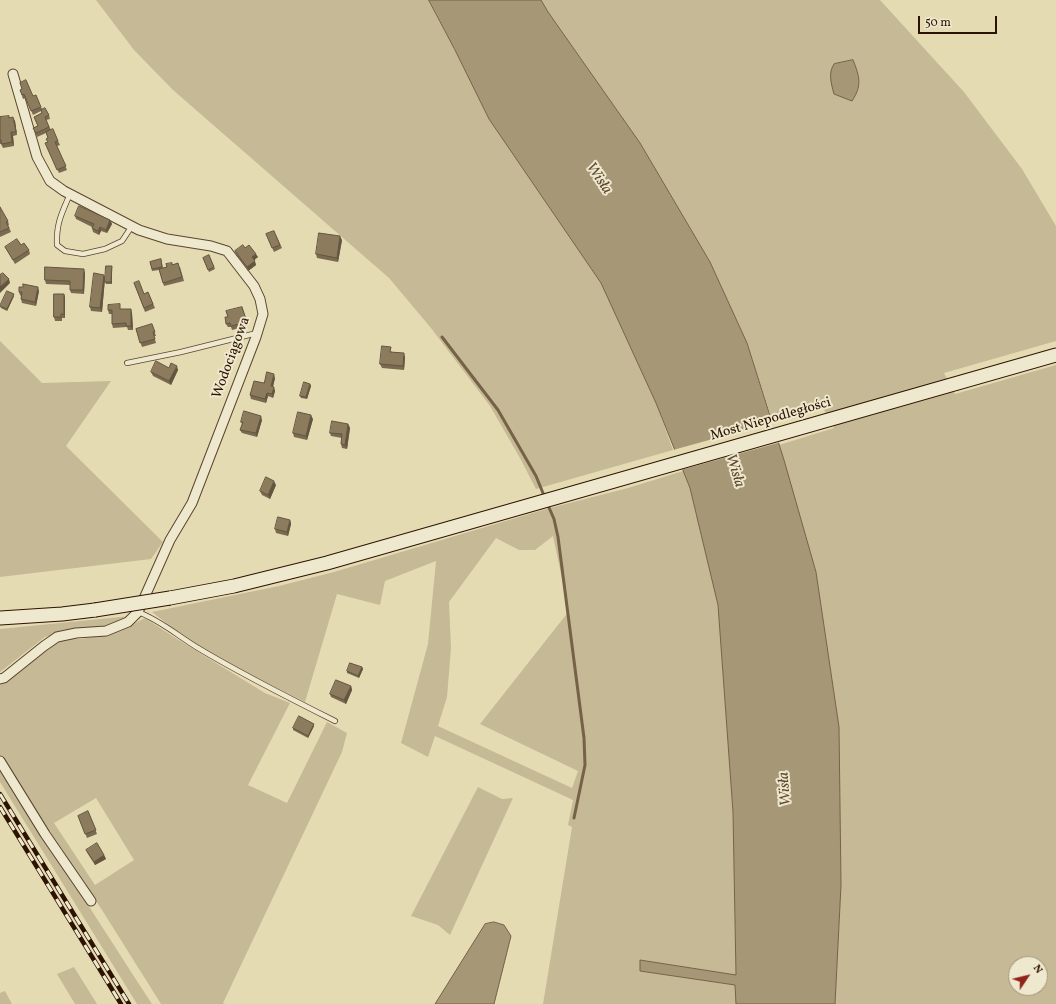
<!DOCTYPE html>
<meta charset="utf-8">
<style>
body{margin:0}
#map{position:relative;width:1056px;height:1004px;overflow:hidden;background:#e5dbb3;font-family:Vollkorn,serif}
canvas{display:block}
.north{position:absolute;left:1008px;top:956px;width:40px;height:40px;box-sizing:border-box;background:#eee8ce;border:1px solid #a1927c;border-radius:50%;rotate:55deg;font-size:11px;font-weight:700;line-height:16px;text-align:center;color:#2d1200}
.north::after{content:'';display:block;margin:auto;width:14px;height:18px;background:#8f2418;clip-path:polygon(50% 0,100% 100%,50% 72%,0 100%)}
.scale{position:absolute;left:918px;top:16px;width:79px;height:18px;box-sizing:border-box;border:2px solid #2d1200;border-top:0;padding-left:5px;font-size:12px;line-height:14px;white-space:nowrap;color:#2d1200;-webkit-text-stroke:3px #eee8ce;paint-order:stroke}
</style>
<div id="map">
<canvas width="1056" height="1004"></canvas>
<div class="north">N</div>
<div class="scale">50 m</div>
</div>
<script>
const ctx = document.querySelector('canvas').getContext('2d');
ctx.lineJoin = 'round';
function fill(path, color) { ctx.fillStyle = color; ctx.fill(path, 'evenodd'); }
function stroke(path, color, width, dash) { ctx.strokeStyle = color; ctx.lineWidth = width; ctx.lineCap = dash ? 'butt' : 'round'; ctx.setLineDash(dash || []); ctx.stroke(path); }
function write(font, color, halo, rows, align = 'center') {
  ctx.font = font + ' Vollkorn,serif'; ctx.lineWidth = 4; ctx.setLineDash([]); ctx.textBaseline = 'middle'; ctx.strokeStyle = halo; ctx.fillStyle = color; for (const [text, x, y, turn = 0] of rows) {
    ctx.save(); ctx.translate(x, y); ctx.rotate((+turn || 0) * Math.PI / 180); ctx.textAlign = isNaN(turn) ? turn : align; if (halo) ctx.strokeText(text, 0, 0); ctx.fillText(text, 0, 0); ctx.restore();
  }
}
const green = new Path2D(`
 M96,0H429L455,50L489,119L601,283L656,403L673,450L536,489L520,458L490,406L431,328L389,278L173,90L134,50Z
 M541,0H880L964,92L1022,169L1056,226V341L944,373L955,394L1056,365V1004H835L841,885L839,727L816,572L779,445L834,428L823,408L773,422L747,343L710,262L640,143L548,12ZM1016,964H1040V988H1016Z
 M0,341L42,383L111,381L66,446L163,542L151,559L0,577Z
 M683,471L690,488L718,605L733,812L736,975L641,960L640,971L736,985V1004H543L572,827L568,825L573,800L435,736L428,757L401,743L428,644L436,561L385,581L380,605L337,594L305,702L198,648L152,612L279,586L334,572L546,509L628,488ZM553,536L569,611L480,724L578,771L572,788L438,726L447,697L451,648L449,602L496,538L519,550H535Z
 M130,616L109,626L75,629L45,637L0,672V629Z
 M145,618L177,639L265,693L290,703L248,785L287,803L327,722L347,733L342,752L223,1003L225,1004H161L102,910L0,756V685L63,639H81L120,631ZM96,798L134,860L95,885L54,823Z
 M0,768L135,978L152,1004H137L0,782Z
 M478,787L502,799L513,798L450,935L438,925L411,916Z
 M74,967L97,1004H75L57,974Z
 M5,991L12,1004H0V993Z`);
const water = new Path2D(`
 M429,0H541L548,12L640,143L710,262L747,343L784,460L816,572L839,727L841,885L835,1004H736L735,985L640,971V960L736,975L733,812L718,605L690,488L656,403L601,283L489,119L455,50Z
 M853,60C860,77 862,86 852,101L834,94C831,83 828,73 834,64Z
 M494,922L504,925L511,936L494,1004H435L485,924Z`);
const pier = new Path2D(`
 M774,422L781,442L681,470L673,450Z`);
const stream = new Path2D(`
 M442,337L498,410L536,476L545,498
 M547,503L554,519L558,537L584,738L585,765L574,818`);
const service = new Path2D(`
 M70,194C62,213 56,223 57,245L65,251L83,254L105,249L122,241L132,226
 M127,363L181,352L257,333
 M138,612C160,620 178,636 198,648C243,675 289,698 335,721`);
const minor = new Path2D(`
 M0,679L4,678L44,646L57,637L76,633L106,631L128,622L138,612L170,540L192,503L256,337L263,314L260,299L254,286L227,251L211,246L167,239L139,230L64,191L50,181L37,157L13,74
 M0,761L45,834L91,901`);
const secondary = new Path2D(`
 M170,598L234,586L327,563L1056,355
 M0,618L62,614L95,610`);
const rail = new Path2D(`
 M0,794L129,1004
 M0,807L121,1004`);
const secondaryBridge = new Path2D(`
 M95,610L170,598`);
const wall = new Path2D(`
 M20,90L33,96L41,107L42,109L49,115L50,119L46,120L51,130L58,141L60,145L57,146L67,170L59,173L47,147L48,138L46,133L37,137L33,128L38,126L34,117L42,113L41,111L33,115L26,98L23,99Z
 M0,117L9,118L15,121L17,135L13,136L14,146L3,148L1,144H0Z
 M0,207L8,221L9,225H8L11,232L0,237Z
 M75,216L110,220L112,224L107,233L101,231L99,235L93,232L92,228V227L76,219Z
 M274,231L282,248L274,252L266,234Z
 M342,240L338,262L317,258L316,254Z
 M21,245L29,250L30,254L15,264L7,250L5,247Z
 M245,248L258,257L254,260L256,265L248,271L236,254L235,251Z
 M209,255L215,269L209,272L203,258Z
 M161,259L163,268L172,265L180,267L184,281L164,286L159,270L152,271L150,262Z
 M112,266V284H106L105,282Z
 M85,273L84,294L71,293L70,290V285L46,284L45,280Z
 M104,275L105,278L102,312L91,311L90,307Z
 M134,283L144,294L148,292L155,308L145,312Z
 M39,291L36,306L22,303L21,299V296L20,295L19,292Z
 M64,294L65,298V318H62V321H55L54,317Z
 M14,296L7,311L1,308L0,306Z
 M242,307L248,326L232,330L231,327H228L226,324L228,317Z
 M121,309L132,313L133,330H128L127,327L113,328L112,324V314H109L108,310Z
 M152,324L156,336H154L156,343L142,347L136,329Z
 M392,351V352L405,357L404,370L382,368L380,364Z
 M178,370L171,385L153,376L151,372Z
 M275,378L273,387L275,391L273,398L268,396L266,403L251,399L250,395L264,383Z
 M310,384L311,386L307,399L301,398L300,396Z
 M313,419L307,440L294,437L293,433Z
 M262,420L257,437L242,433L240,430L242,424L241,422Z
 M348,424L350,428L347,449L342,448L341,444L342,438L331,436L330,433Z
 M276,485L270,499L262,495L260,491Z
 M290,520L291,524L288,536L276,533L275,529Z
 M362,667L363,669L359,678L347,673V671Z
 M351,686L352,690L346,704L331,697L330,694Z
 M314,726L308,738L293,730V728Z
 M88,811L97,834L87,838L78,816Z
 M86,850L104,855L106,859L95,865L88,854Z`);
const shadedWall = new Path2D(`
 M13,117L15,121L17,135L16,132Z
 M11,132L13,136L14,146L12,142Z
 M110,220L112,224L107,233L106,230Z
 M100,227L101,231L99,235L98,231Z
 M340,236L342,240L338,262L337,258Z
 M256,254L258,257L253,261L252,257Z
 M255,261L256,265L248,271L247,267Z
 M112,266V284L111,282Z
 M84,269L85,273L84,294L83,290Z
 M104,275L105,278L102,312L100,308Z
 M9,279L10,283L0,293V287Z
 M38,287L39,291L36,306L35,302Z
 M14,294V296L7,311V309Z
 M64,294L65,298V318L64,314Z
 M131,309L132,313L133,330L131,326Z
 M404,353L405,357L404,370L403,366Z
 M177,366L178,370L171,385L169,381Z
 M274,374L275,378L272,390L271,386Z
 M310,384L311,386L307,399L306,397Z
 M274,387L275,391L273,398L272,394Z
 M267,393L268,396L266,403L265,399Z
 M311,415L313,419L307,440L306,436Z
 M261,416L262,420L257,437L256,433Z
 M348,424L350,428L347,449L345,445Z
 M274,481L276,485L270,499L268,495Z
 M290,520L291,524L288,536L287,532Z
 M362,667L363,669L359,678L358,676Z
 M351,686L352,690L346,704L344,700Z
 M314,724V726L308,738V736Z
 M104,855L106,859L95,865L94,862Z`);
const building = new Path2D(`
 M26,80L33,96L36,95L41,107L31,111L24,94L22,95L20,90L22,89L20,83Z
 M45,108L49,115L45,117L49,127L36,133L33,128L38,126L34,117L42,113L41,110Z
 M9,116V118L13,117L16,132H11L12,142L2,144L1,140H0V117Z
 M53,129L58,141L55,142L66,166L57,170L45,143L48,142L46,139L48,138L46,132Z
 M79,206L110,220L106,230L100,227L98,231L92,228L94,224L75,216Z
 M0,207L8,221L6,222L9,228L0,232Z
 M274,231L280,245L272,248L266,234Z
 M319,233L340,236L337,258L316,254Z
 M17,239L21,245L24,243L29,250L13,260L5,247Z
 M243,245L245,248L249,245L256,254L252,257L255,261L247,267L235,251Z
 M209,255L214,267L208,270L203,258Z
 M161,259L162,267L152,269L150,262Z
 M172,263V265L178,263L182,277L163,283L159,269L167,267L166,264Z
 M106,266H112L111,282H105Z
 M45,267L84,269L83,290H70V281L45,280Z
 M3,273L9,279L0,287V275Z
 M94,273L104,275L100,308L90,307Z
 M139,281L144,294L148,292L153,304L144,308L134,283Z
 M23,284L38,287L35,302L21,299L22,292H19V287H23Z
 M7,291L14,294L7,309L0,306Z
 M54,294H64V314H61V317H54Z
 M120,304V309H131V326H126V323L112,324V310H108V305Z
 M242,307L247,322L231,326L230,323L226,324L225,317H228L226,311Z
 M152,324L155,332H153L155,339L140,343L136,329Z
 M382,346L391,347L390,352L404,353L403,366L380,364Z
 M156,361L169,368L171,363L177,366L169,381L151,372Z
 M267,372L274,374L271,386L274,387L272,394L267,393L265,399L250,395L254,381L264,383Z
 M304,382L310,384L306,397L300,396Z
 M244,411L261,416L256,433L240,430L243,422H241Z
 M298,412L311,415L306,436L293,433Z
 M332,421L348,424L345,445L341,444L342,434L330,433Z
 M266,477L274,481L268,495L260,491Z
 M278,517L290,520L287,532L275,529Z
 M350,663L362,667L358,676L347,671Z
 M336,680L351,686L344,700L330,694Z
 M299,716L314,724L308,736L293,728Z
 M88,811L96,830L85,834L78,816Z
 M97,843L104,855L94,862L86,850Z`);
const streetNames = [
 ["Wodociągowa",232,358,-70],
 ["Most Niepodległości",771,420,-16]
];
const waterNames = [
 ["Wisła",598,179,56],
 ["Wisła",734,471,73],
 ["Wisła",786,789,-94]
];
fill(green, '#c6b995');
fill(water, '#a69776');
stroke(water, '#766247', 1);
fill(pier, '#e5dbb3');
stroke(stream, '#766247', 3);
stroke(service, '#5b442d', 6);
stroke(minor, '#5b442d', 11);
stroke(secondary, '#2d1200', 15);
stroke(service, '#eee8ce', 4.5);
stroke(minor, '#eee8ce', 9);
stroke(secondary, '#eee8ce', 13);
stroke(rail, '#2d1200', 4.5);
stroke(rail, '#eee8ce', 3, [9]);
stroke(secondaryBridge, '#2d1200', 15, []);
stroke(secondaryBridge, '#eee8ce', 13);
fill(wall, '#796a50');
fill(shadedWall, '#635641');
fill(building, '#8d7b5d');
stroke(building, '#635641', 1);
write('14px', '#2d1200', '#eee8ce', streetNames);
write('italic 15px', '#5d472f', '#eee8ce', waterNames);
</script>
